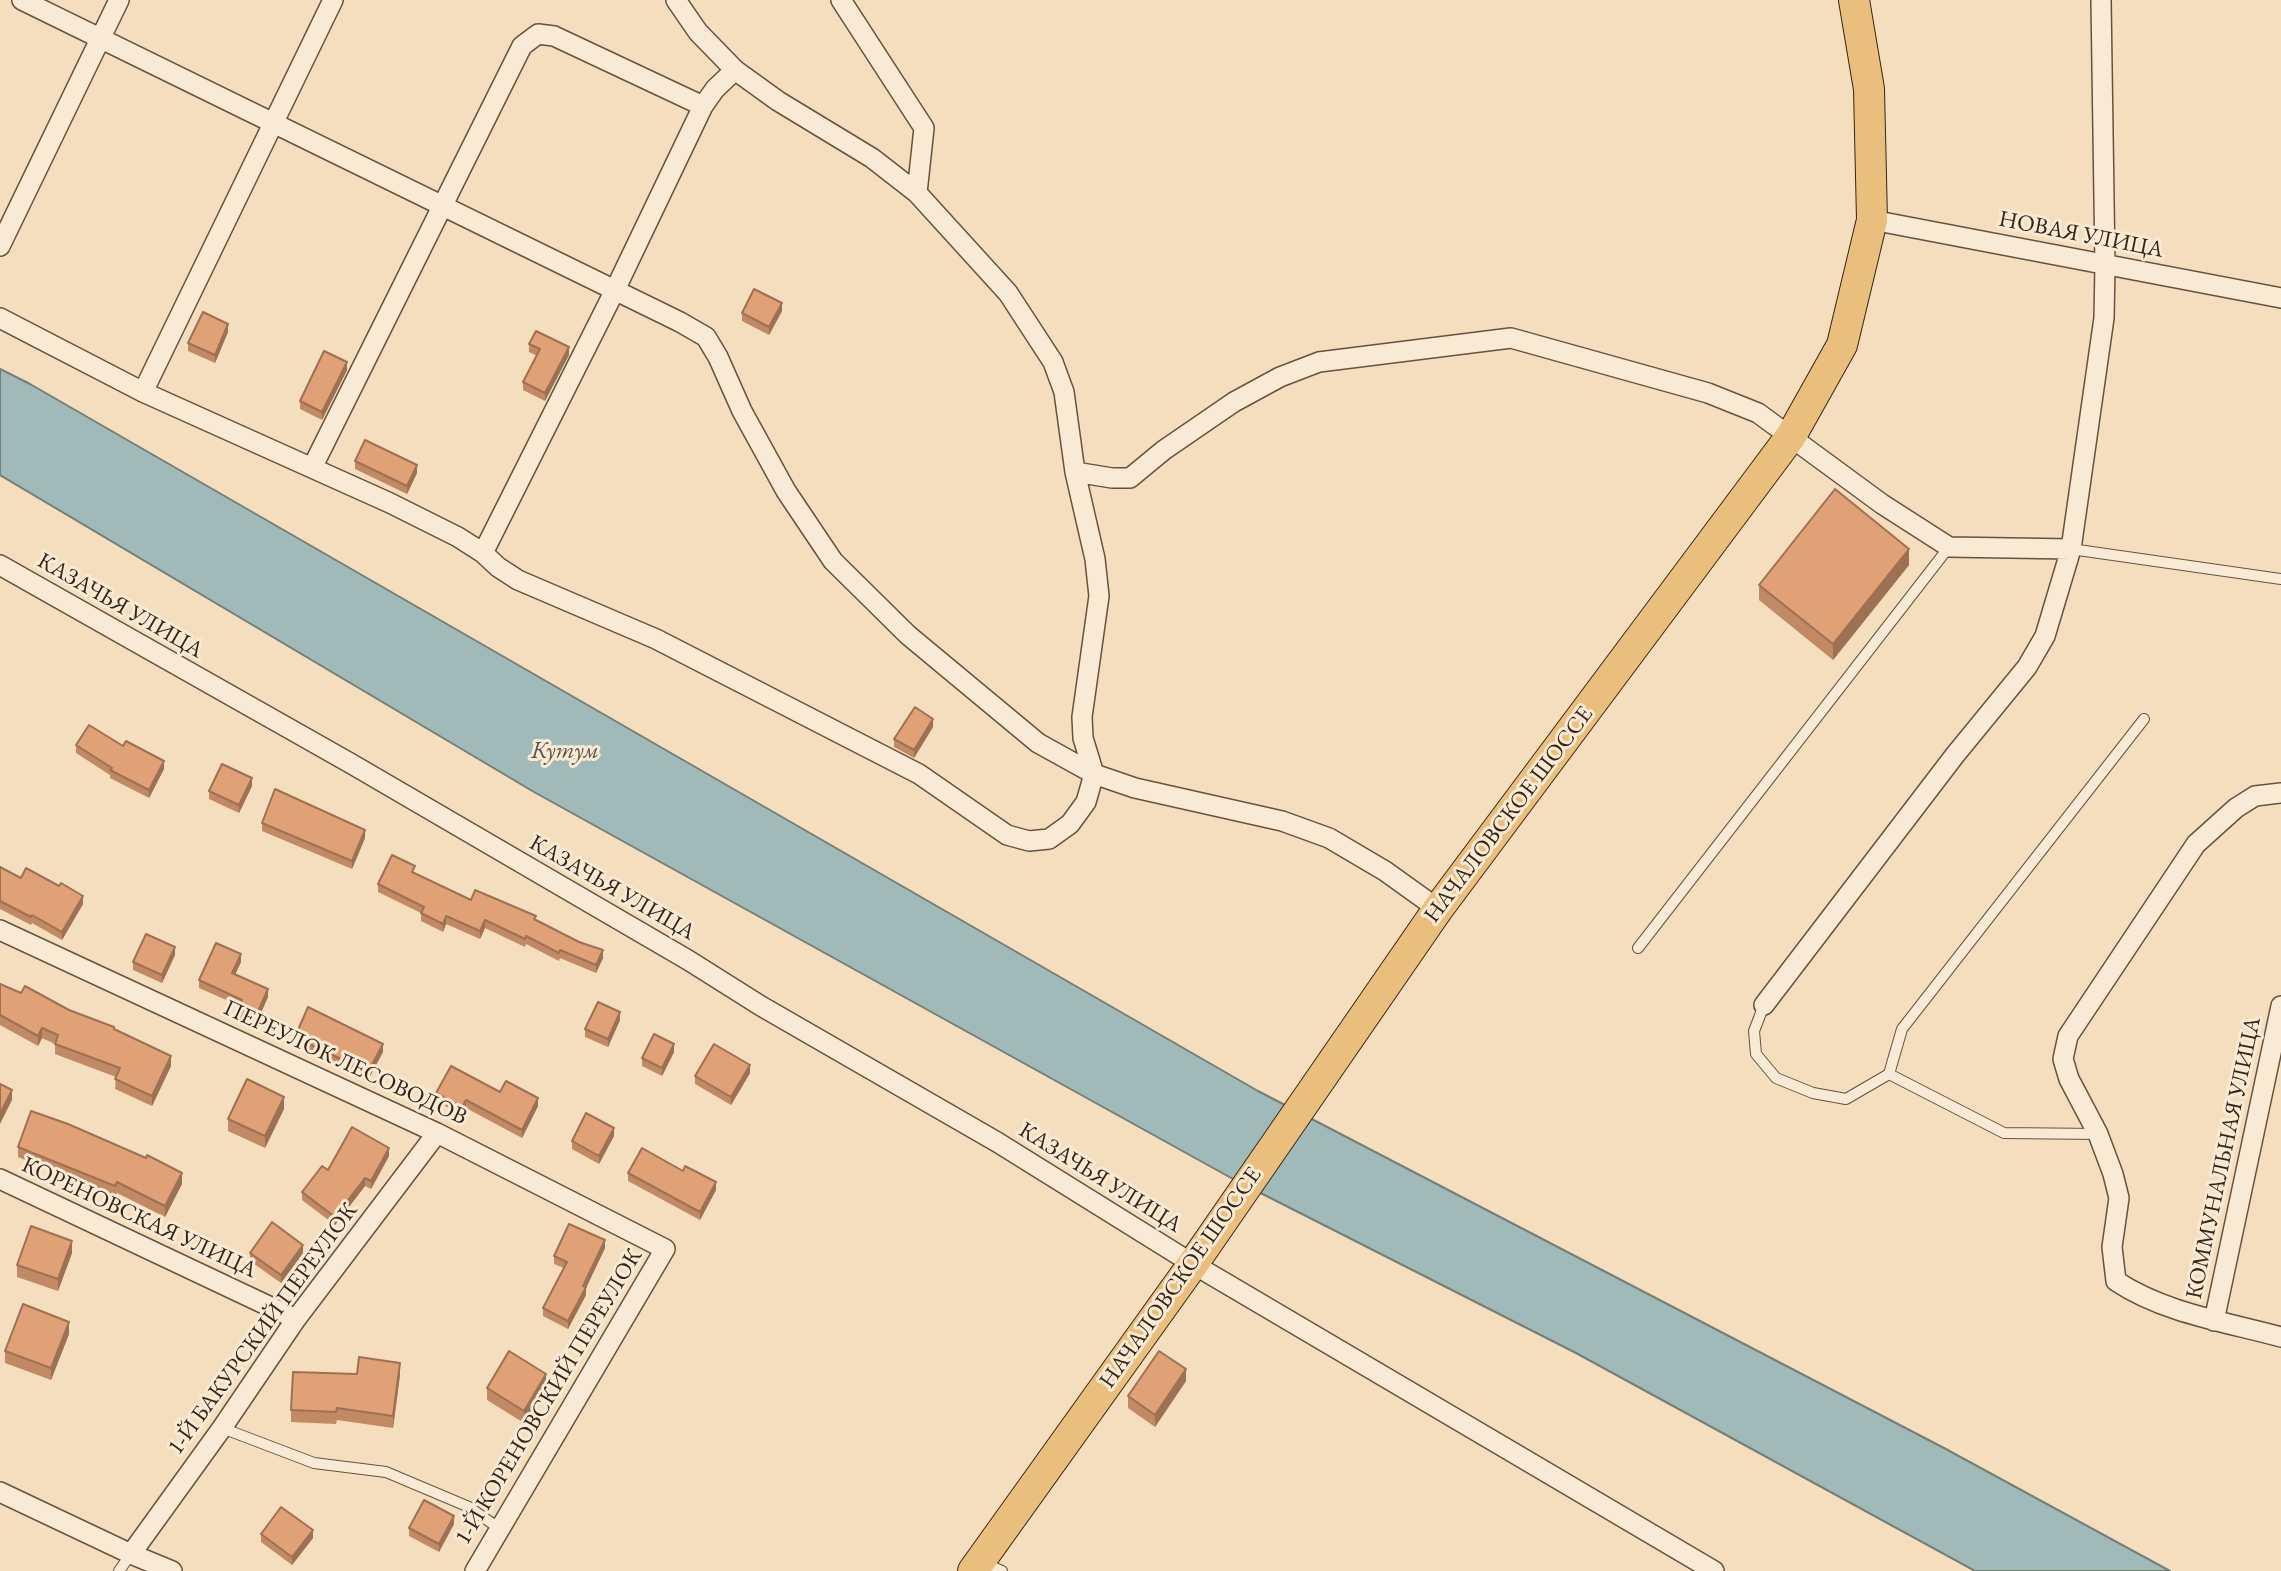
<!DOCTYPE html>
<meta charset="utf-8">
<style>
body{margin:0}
canvas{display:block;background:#f5debd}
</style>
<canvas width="2281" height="1571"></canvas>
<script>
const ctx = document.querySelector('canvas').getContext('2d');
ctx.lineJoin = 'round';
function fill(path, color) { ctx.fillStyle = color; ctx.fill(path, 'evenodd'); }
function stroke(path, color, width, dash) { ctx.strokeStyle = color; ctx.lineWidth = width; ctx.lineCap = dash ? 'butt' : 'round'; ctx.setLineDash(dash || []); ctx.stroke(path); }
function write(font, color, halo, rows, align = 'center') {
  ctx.font = font + ' "EB Garamond",serif'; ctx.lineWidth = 6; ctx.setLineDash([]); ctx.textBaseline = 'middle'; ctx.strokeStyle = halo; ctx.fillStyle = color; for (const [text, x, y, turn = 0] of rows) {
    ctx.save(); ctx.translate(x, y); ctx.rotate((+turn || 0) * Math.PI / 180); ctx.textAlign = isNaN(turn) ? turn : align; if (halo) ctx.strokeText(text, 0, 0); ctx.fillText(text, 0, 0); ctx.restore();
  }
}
const water = new Path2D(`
 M0,369L30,384L1258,1091L1944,1448L2170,1571H1975L1576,1353L1233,1179L534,792L0,475Z`);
const lane = new Path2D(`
 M2071,549L2281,579
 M1638,948L1949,547
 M1764,1005L1754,1031L1756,1054L1776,1078L1813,1093L1846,1099L1889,1074L2004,1133L2098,1134
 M1889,1074L1902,1029L2144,719
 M222,1428L314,1463L386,1472L469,1507L500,1529
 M984,1563L1002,1571
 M119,1571L131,1554`);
const street = new Path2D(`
 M22,0L680,322L706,337L718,357L742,411L786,491L833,561L908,635L1038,743L1094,774L1135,788L1282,821L1329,838L1385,871L1438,909
 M841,0L924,128L917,193
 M1872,220L2281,298
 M0,246L119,0
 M0,318L143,392L390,503L458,537L483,553L498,567L518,580L656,639L919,774L1007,835L1029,841L1049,839L1070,824L1086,802L1094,774L1083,738L1082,717L1099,596L1095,559L1075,472L1064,392L1053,362L1008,293L917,193L872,158L778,101L735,70L698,32L676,0
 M143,392L333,0
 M312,468L522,46L538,34L554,36L703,106
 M1075,472L1112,478H1130L1164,450L1234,402L1280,377L1319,362L1511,338L1708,393L1758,413L1882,504L1949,547L2071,549
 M483,553L615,290L703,106L715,89L735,70
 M0,565L350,763L688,960L761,1006L997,1142L1193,1264L1714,1571
 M2281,793L2255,796L2236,808L2196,844L2068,1036L2063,1059L2069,1079L2098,1134L2113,1174L2119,1198L2112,1247L2116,1281C2164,1313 2226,1322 2281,1337
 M0,930L437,1133L665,1249L475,1571
 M1764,1005L1955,755L2027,667L2045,636L2071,549L2104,318L2105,265L2101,0
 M0,1179L296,1319
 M2214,1321L2281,1006
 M0,1492L131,1554L172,1571
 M131,1554L222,1428L296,1319L437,1133`);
const primary = new Path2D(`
 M973,1571L1193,1264L1438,909L1791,436L1842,345L1872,220L1869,89L1854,0`);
const wall = new Path2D(`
 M782,311L769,335L742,321V313Z
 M228,332L215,363L188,351V343Z
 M529,344L569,355L545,401L523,390V382L537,356L529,352Z
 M347,370L322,420L300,409V401Z
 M355,461L417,473L407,494L355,469Z
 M1909,565L1833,660L1759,600V585Z
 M933,727L914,758L894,747V739Z
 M76,745L123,746L164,769L149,798L110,778V775L76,753Z
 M252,786L239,813L209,799V791Z
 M262,823L365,838L352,869L262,831Z
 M0,867L21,878L83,904L62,940L32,923L31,925L0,909Z
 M415,874L471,900L536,920L603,958L596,973L560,958L559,961L526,944L525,947L485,928L480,939L446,924L443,932L421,921V913L378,892V884Z
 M175,955L162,983L133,970V962Z
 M241,962L235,975L268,997L255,1026L238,1018V1010L240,1006L199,988V980Z
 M0,984L21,993L69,1010L114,1030L171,1066L152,1106L115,1089L116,1077L55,1054V1044L42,1038L38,1046L0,1025Z
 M620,1020L608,1047L585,1037V1029Z
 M295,1037L383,1052L368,1080L295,1045Z
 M674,1052L662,1076L642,1066V1058Z
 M750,1073L731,1105L695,1084V1076Z
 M500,1092L538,1106L522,1138L466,1108L462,1115L436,1101V1093Z
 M284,1109L265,1148L228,1131V1119Z
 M614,1136L599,1164L572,1149V1141Z
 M18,1147L182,1184L165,1217L117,1193L115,1196L18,1157Z
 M389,1156L371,1189L365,1186L335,1225L302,1200V1192L328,1170Z
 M628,1173L716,1190L700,1220L628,1181Z
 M605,1248L586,1288V1295L568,1329L543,1316V1308L564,1268L554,1264V1256Z
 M72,1253L58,1291L17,1277V1265Z
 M250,1253H303L281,1283L250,1261Z
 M69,1334L51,1380L5,1363V1351Z
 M400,1375L393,1428L337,1420L336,1424L291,1422V1410Z
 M1186,1381L1155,1427L1128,1408V1396Z
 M546,1386L524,1423L487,1400V1388Z
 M454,1524L439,1552L409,1536V1528Z
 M261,1534L313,1538L292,1565L261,1542Z`);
const shadedWall = new Path2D(`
 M782,303V311L769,335V327Z
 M228,324V332L215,363V355Z
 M569,347V355L545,401V393Z
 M347,362V370L322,420V412Z
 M417,465V473L407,494V486Z
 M1909,549V565L1833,660V644Z
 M933,719V727L914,758V750Z
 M164,761V769L149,798V790Z
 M252,778V786L239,813V805Z
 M365,830V838L352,869V861Z
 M83,896V904L62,940V932Z
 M446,916V924L443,932V924Z
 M485,920V928L480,939V931Z
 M175,947V955L162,983V975Z
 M603,950V958L596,973V965Z
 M241,954V962L232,981V973Z
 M268,989V997L255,1026V1018Z
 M620,1012V1020L608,1047V1039Z
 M42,1028V1038L38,1046V1036Z
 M383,1044V1052L368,1080V1072Z
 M674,1044V1052L662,1076V1068Z
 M171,1056V1066L152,1106V1096Z
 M750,1065V1073L731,1105V1097Z
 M12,1090V1100L0,1124V1114Z
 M284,1097V1109L265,1148V1136Z
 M538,1098V1106L522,1138V1130Z
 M466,1100V1108L462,1115V1107Z
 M614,1128V1136L599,1164V1156Z
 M389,1148V1156L371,1189V1181Z
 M182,1173V1184L165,1217V1206Z
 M365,1178V1186L335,1225V1217Z
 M716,1182V1190L700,1220V1212Z
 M605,1240V1248L586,1288V1295L568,1329V1321Z
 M72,1241V1253L58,1291V1279Z
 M303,1245V1253L281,1283V1275Z
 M69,1322V1334L51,1380V1368Z
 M400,1363V1375L393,1428V1416Z
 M1186,1369V1381L1155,1427V1415Z
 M546,1374V1386L524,1423V1411Z
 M454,1516V1524L439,1552V1544Z
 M313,1530V1538L292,1565V1557Z`);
const building = new Path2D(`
 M754,289L782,303L769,327L742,313Z
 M203,312L228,324L215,355L188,343Z
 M536,331L569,347L545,393L523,382L540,349L529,344Z
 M324,351L347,362L322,412L300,401Z
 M365,440L417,465L407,486L355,461Z
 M1835,489L1909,549L1833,644L1759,585Z
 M915,707L933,719L914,750L894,739Z
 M89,725L123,746L126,741L164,761L149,790L110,770L112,768L76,745Z
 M222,764L252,778L239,805L209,791Z
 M275,789L365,830L352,861L262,823Z
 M392,855L415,866L412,872L471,900L475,890L536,916L534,919L579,942L603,950L596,965L560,950L559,953L526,936L525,939L485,920L480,931L446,916L443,924L421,913L424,907L378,884Z
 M0,867L21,878L26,868L59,886L61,883L83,896L62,932L32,915L31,917L0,901Z
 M146,934L175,947L162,975L133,962Z
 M216,943L241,954L232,973L268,989L255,1018L238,1010L242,1000L199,980Z
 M0,984L21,993L25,986L69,1010L114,1027V1029L171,1056L152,1096L115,1079L120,1068L55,1044L58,1035L42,1028L38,1036L0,1015Z
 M598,1002L620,1012L608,1039L585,1029Z
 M308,1007L383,1044L368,1072L295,1037Z
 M654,1034L674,1044L662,1068L642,1058Z
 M714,1044L750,1065L731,1097L695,1076Z
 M451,1066L500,1092L506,1081L538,1098L522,1130L466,1100L462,1107L436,1093Z
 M247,1079L284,1097L265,1136L228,1119Z
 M0,1084L12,1090L0,1114Z
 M31,1111L68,1124L146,1158L147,1155L182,1173L165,1206L117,1182L115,1186L18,1147Z
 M586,1113L614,1128L599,1156L572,1141Z
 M352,1127L389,1148L371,1181L365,1178L335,1217L302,1192L322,1166L328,1170Z
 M642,1148L683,1171L685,1166L716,1182L700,1212L628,1173Z
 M272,1222L303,1245L281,1275L250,1253Z
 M569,1224L605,1240L583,1286L586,1287L568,1321L543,1308L567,1262L554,1256Z
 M31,1226L72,1241L58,1279L17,1265Z
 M23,1304L69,1322L51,1368L5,1351Z
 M509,1351L546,1374L524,1411L487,1388Z
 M1159,1351L1186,1369L1155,1415L1128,1396Z
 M359,1357L400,1363L393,1416L337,1408L336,1412L291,1410L293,1372L357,1374Z
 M424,1500L454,1516L439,1544L409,1528Z
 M281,1507L313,1530L292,1557L261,1534Z`);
const streetNames = [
 ["НОВАЯ УЛИЦА",2081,235,11],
 ["КАЗАЧЬЯ УЛИЦА",120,606,30],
 ["НАЧАЛОВСКОЕ ШОССЕ",1509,815,-53],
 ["КАЗАЧЬЯ УЛИЦА",612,888,30],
 ["ПЕРЕУЛОК ЛЕСОВОДОВ",345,1063,25],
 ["КОММУНАЛЬНАЯ УЛИЦА",2224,1158,-78],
 ["КАЗАЧЬЯ УЛИЦА",1100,1178,32],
 ["КОРЕНОВСКАЯ УЛИЦА",139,1218,25],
 ["НАЧАЛОВСКОЕ ШОССЕ",1181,1278,-55],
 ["1-Й БАКУРСКИЙ ПЕРЕУЛОК",263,1329,-54],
 ["1-Й КОРЕНОВСКИЙ ПЕРЕУЛОК",549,1397,-59]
];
const waterNames = [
 ["Кутум",565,751]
];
fill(water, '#9fbab9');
stroke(water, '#757e77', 2);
stroke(lane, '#66523f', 12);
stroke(street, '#66523f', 22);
stroke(primary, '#362415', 32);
stroke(lane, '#f8ead4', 10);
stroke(street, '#f8ead4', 19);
stroke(primary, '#eabf7e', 30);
fill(wall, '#c18a65');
fill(shadedWall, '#9d7153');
fill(building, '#e0a176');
stroke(building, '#9d7153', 2);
write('23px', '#362415', '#f8ead4', streetNames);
write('italic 24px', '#565146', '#f8ead4', waterNames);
</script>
